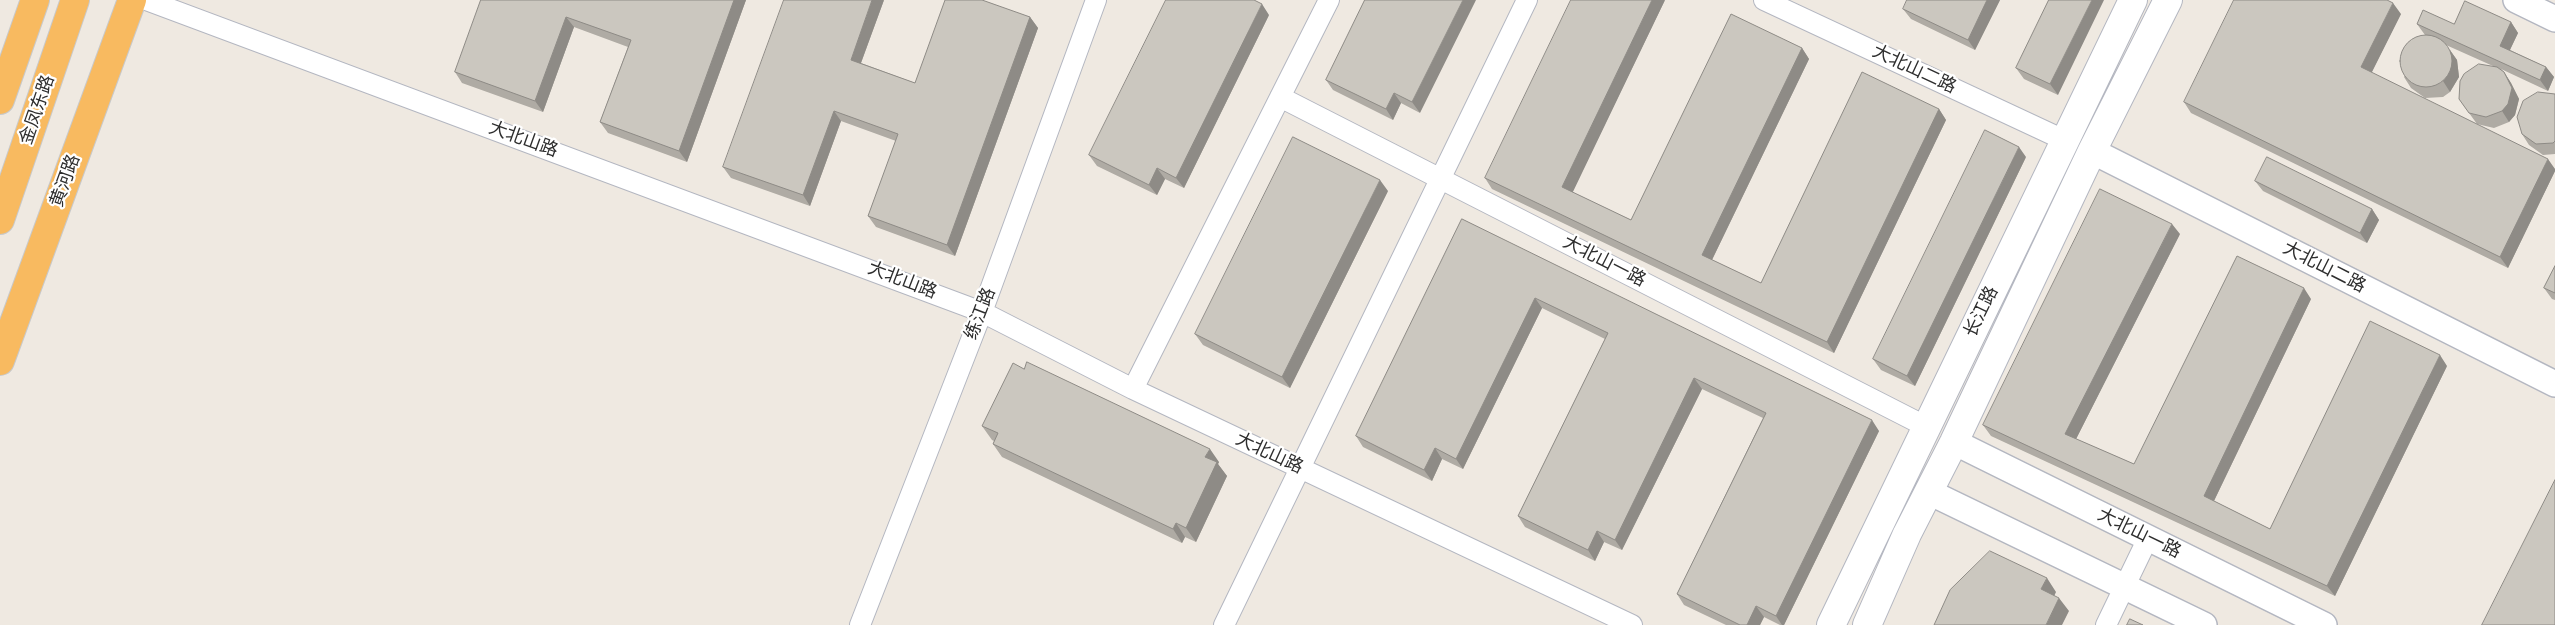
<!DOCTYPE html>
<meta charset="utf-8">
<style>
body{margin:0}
canvas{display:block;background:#efe9e1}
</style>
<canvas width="2555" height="625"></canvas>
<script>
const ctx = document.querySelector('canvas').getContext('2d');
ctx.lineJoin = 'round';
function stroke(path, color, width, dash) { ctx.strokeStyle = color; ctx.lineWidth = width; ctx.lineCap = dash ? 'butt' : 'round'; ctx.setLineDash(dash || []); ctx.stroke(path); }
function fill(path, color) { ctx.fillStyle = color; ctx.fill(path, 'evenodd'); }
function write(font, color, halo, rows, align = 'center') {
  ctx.font = font + ' Poppins,"Noto Sans SC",sans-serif'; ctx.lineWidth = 4.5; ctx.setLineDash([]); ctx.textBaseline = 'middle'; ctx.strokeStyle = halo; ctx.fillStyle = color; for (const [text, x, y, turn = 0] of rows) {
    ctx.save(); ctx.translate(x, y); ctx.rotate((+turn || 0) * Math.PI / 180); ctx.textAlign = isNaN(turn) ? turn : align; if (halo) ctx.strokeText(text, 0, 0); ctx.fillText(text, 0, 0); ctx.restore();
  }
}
const minor = new Path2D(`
 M146,0L982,312L1133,389L1632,625
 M1764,0L2064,140
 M1280,97L1927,427
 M1133,389L1329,0
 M860,625L982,312L1096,0
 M1224,625L1527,0
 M2106,625L2148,538`);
const tertiary = new Path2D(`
 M2516,0L2555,19
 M2092,151L2555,384
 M1954,442L2324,625
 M1929,492L2204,625`);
const secondary = new Path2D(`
 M1831,625L2133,0
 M1867,625L1907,534L1954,442L2092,151L2168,0`);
const trunk = new Path2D(`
 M0,100L35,0
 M0,220L75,0
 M0,361L132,0`);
const wall = new Path2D(`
 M481,0H746L687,162L608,133L600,122L628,47L574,27L543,112L462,83L455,72Z
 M884,0L861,63L915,83L1030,17L1038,28L955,256L876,227L868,216L896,141L841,121L810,206L731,178L723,167Z
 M1365,0L1420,113L1401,103L1393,120L1333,90L1326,80Z
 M1665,0L1572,192L1631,220L1802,48L1809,59L1712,260L1761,283L1939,109L1946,120L1834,353L1492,189L1485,178Z
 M2000,0L1975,50L1911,19L1903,9Z
 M2049,0L2058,95L2024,79L2016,68Z
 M2401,14L2371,73L2555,169V171L2508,268L2191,113L2184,102Z
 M1269,15L1184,188L1165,179L1157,195L1097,166L1089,155Z
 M2511,22L2518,33L2510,50L2546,67L2554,77L2548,91L2501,69L2504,72L2511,83L2519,99L2515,115L2509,122L2494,128L2477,124L2459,99L2493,66L2446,45L2457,60L2459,77L2450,92L2443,97L2425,98L2411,88L2404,77L2425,35L2417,24H2454Z
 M2555,94V154L2543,155L2529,145L2522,134Z
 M2026,157L1915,386L1881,370L1873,359Z
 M2255,181L2372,209L2379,220L2367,243L2263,191Z
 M1388,191L1290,388L1203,345L1195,334Z
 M1462,219L1879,431L1784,625H1780L1764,617L1760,625H1726L1684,605L1677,594L1763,418L1702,389L1622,550L1604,542L1595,561L1525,527L1518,516L1605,339L1542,308L1463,469L1442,459L1432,481L1363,447L1356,436Z
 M2180,234L2076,439L2134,464L2311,299L2214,501L2270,529L2447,366L2335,596L1991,436L1983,425Z
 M2555,266V300L2552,299L2544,288Z
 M982,426L1219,462L1218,464L1227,476L1196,542L1185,537L1182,543L1002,457L993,444L994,441L992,440Z`);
const shadedWall = new Path2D(`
 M734,0H746L687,162L679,151Z
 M872,0H884L858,71L851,60Z
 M1463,0H1476L1420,113L1412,102Z
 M1652,0H1665L1570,198L1562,187Z
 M1987,0H2000L1975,50L1968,40Z
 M2092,0H2104L2058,95L2050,84Z
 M2393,3L2401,14L2369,78L2361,67Z
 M1262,4L1269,15L1184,188L1176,178Z
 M566,17L574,27L543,112L535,101Z
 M1030,17L1038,28L955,256L947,245Z
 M2511,22L2518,33L2507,56L2500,46Z
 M1802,48L1809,59L1709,266L1702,255Z
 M2450,50L2457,60L2459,77L2450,92L2443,81Z
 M2546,67L2554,77L2548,91L2540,80Z
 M2504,72L2511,83L2519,99L2515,115L2509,122L2502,111Z
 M1394,93L1401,103L1393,120L1386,109Z
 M1939,109L1946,120L1834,353L1827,342Z
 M834,111L841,121L810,206L803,195Z
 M2019,147L2026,157L1915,386L1907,376Z
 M2548,159L2555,169V171L2508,268L2500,257Z
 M1157,168L1165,179L1157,195L1149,185Z
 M1380,180L1388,191L1290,388L1282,377Z
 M2372,209L2379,220L2367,243L2360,233Z
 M2172,224L2180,234L2073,445L2065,434Z
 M2304,288L2311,299L2211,507L2204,496Z
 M1535,298L1542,308L1463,469L1456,459Z
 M2440,355L2447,366L2335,596L2327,586Z
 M1694,378L1702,389L1622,550L1615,540Z
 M1872,420L1879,431L1784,625H1782L1776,616Z
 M1435,448L1442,459L1432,481L1424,470Z
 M1210,449L1219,462L1218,464L1227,476L1196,542L1186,528L1205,457Z
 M1176,523L1185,537L1182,543L1173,529Z
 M1597,531L1604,542L1595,561L1588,550Z
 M2047,578L2056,592L2051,603L2041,589Z
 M2059,598L2069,611L2062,625H2046Z
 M1756,606L1764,617L1760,625H1747Z`);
const building = new Path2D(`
 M481,0H734L679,151L600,122L631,40L566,17L535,101L455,72Z
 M784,0H872L851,60L915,83L945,0H982L1030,17L947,245L868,216L898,134L834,111L803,195L723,167Z
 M1166,0H1254L1262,4L1176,178L1157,168L1149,185L1089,155Z
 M1365,0H1463L1412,102L1394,93L1386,109L1326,80Z
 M1571,0H1652L1562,187L1631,220L1731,14L1802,48L1702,255L1761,283L1862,72L1939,109L1827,342L1485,178Z
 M1907,0H1987L1968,40L1903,9Z
 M2049,0H2092L2050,84L2016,68Z
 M2234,0H2387L2393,3L2361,67L2548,159L2500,257L2184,102Z
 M2465,1L2511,22L2500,46L2546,67L2540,80L2417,24L2423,10L2454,24Z
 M2400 61a26 26 0 1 1 52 0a26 26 0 1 1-52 0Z
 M2479,64L2497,67L2504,72L2512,88L2508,104L2502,111L2486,117L2469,113L2459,99L2460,81L2464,74Z
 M2538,92L2555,94V141L2553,143L2536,144L2522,134L2517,117L2523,101Z
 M1985,130L2019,147L1907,376L1873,359Z
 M1293,137L1380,180L1282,377L1195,334Z
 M2267,157L2372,209L2360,233L2255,181Z
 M2100,189L2172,224L2065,434L2134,464L2237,256L2304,288L2204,496L2270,529L2370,321L2440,355L2327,586L1983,425Z
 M1462,219L1872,420L1776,616L1756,606L1747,625H1740L1677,594L1766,413L1694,378L1615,540L1597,531L1588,550L1518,516L1608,333L1535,298L1456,459L1435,448L1424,470L1356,436Z
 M2555,266V293L2544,288Z
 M1027,362L1210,449L1205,457L1217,462L1186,528L1176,523L1173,529L993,444L998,433L982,426L1013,363L1024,369Z
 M2555,480V625H2482Z
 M1990,551L2047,578L2041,589L2059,598L2046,625H1934L1950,590Z
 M2130,619L2143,625H2127Z`);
const streetNames = [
 ["大北山二路",1914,70,25],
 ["金凤东路",38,110,-71],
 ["大北山路",523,140,20],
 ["黄河路",66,181,-70],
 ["大北山一路",1604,262,27],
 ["大北山二路",2324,268,27],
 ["大北山路",902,281,21],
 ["长江路",1982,312,-64],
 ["练江路",981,314,-69],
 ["大北山路",1269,454,25],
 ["大北山一路",2139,534,26]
];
stroke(minor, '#b4b7c1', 22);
stroke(tertiary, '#b4b7c1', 28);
stroke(secondary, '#b4b7c1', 30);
stroke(trunk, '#c9c9c9', 30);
stroke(minor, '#fff', 20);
stroke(tertiary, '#fff', 25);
stroke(secondary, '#fff', 28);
stroke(trunk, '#f8ba60', 28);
fill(wall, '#afaba4');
fill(shadedWall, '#8e8b86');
fill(building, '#cbc7bf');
stroke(building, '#8e8b86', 1);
write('18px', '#2e2e2e', '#fff', streetNames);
</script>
